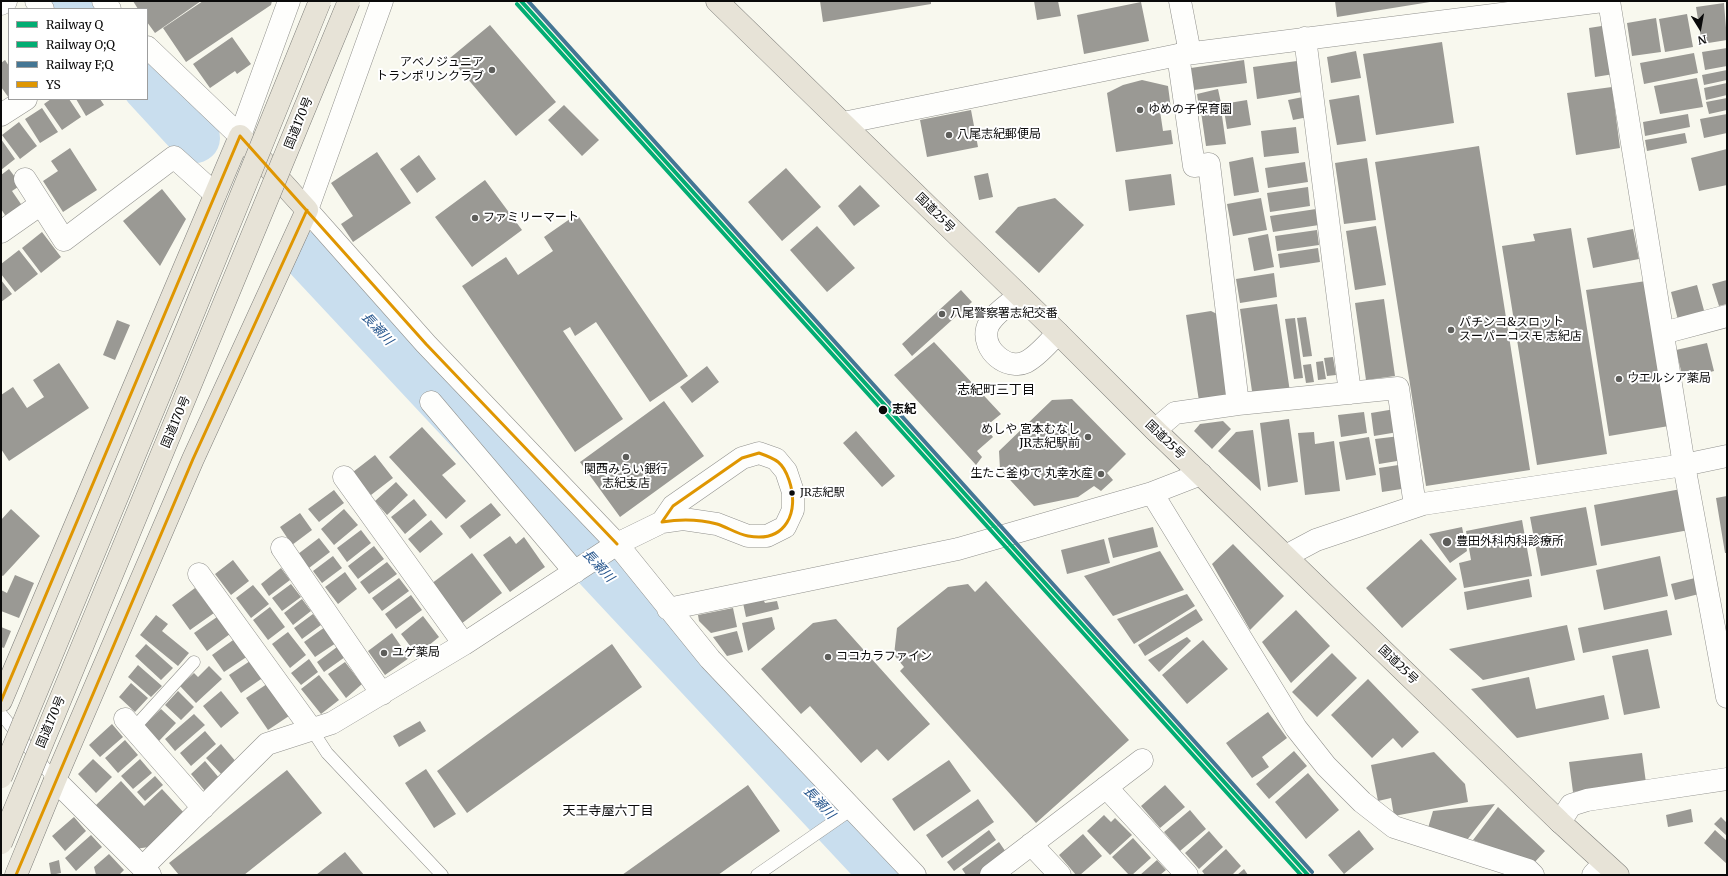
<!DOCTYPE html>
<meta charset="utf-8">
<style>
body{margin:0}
#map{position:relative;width:1728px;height:876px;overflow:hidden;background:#f8f8ee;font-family:Merriweather,serif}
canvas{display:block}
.frame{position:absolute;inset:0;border:2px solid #0a0a0a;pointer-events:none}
.legend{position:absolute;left:8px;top:8px;width:140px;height:92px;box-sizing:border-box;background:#fff;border:1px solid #9d9d9d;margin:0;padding:5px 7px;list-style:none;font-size:12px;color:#0a0a0a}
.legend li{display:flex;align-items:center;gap:8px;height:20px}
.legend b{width:20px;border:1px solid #9d9d9d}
.north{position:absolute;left:1680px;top:8px;width:40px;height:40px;-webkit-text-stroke:3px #fff;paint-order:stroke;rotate:169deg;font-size:11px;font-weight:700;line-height:16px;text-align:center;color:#0a0a0a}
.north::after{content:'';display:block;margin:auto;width:14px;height:18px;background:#0a0a0a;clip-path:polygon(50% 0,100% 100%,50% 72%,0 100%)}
</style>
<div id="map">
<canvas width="1728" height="876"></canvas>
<div class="frame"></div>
<ul class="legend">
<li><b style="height:5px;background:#02ad73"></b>Railway Q</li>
<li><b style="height:5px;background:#02ad73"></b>Railway O;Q</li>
<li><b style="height:5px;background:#447694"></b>Railway F;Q</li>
<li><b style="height:5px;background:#df9601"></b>YS</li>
</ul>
<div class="north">N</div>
</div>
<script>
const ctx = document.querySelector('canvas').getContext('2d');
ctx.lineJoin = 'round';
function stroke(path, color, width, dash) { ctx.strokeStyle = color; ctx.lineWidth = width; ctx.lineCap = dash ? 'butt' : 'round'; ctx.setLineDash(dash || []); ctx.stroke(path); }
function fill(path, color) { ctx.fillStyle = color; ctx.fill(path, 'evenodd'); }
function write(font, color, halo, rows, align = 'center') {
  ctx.font = font + ' Merriweather,"Noto Sans JP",serif'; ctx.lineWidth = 4; ctx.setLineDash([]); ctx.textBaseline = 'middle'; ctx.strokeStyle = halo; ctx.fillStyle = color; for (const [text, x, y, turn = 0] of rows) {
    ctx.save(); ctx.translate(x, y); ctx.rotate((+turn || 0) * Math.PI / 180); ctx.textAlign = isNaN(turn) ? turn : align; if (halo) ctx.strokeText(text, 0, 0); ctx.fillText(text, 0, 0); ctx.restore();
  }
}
const river = new Path2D(`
 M68,1L76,9
 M147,86L195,138
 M309,257L886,875`);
const building = new Path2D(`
 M133,1H201L155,33L147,22V9H138Z
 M203,1H272L271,5L186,62L163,28Z
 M820,1H931V4L823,22Z
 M1034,1H1058L1061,16L1037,20Z
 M1335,1H1430V2L1337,17Z
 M1141,2L1149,41L1084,54L1077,15Z
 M1724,3L1727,40L1702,44L1696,7Z
 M1687,14L1693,47L1665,52L1659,19Z
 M1656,18L1661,52L1632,56L1627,23Z
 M490,25L556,102L516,136L450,58Z
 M1608,25L1614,74L1595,77L1589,28Z
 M232,37L251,64L237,74L235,71L210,88L193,64Z
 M1442,42L1454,123L1376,135L1363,54Z
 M1727,48V66L1705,70L1702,52Z
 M1356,51L1361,78L1331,83L1327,57Z
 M1694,53L1698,73L1644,84L1640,63Z
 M5,60L9,66V98L1,87V63Z
 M1244,60L1247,83L1194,90L1191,68Z
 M1297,61L1302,92L1257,99L1253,67Z
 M1727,70V80L1704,85L1702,75Z
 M1697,78L1703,107L1660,114L1654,86Z
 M1142,80L1168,86L1171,109L1160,111L1163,131L1171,130L1173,144L1116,152L1107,93L1123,85Z
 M1727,83V95L1706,100L1704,88Z
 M1612,87L1620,148L1576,155L1567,93Z
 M1218,89L1221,103L1199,107L1197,94Z
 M1359,95L1366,141L1337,145L1329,100Z
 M1303,97L1308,117L1293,120L1288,100Z
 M1727,98V110L1709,114L1706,102Z
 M51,99H69L81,117L62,130L44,104Z
 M76,99H100L104,105L86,116Z
 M1247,100L1251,125L1227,129L1223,104Z
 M564,105L599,140L582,156L548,120Z
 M42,108L58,132L40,143L25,119Z
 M1221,109L1226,144L1206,146L1201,112Z
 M971,110L978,147L927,157L920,120Z
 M1688,114L1690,127L1645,136L1643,122Z
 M1727,114V133L1704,138L1700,119Z
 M19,122L37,146L20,159L2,135Z
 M1296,127L1299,153L1264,157L1261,131Z
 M1685,133L1687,143L1647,151L1645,140Z
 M1,139L15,159L1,170Z
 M1479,146L1530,470L1426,486L1375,162Z
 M70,148L97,190L63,212L43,181L58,171L51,161Z
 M1727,149V185L1699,191L1691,158Z
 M377,152L411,203L353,242L341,224L353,216L331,183Z
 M419,155L436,179L417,193L400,169Z
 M1253,157L1259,192L1234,196L1229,162Z
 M1367,158L1376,220L1344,224L1335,163Z
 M1305,162L1308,182L1268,188L1265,168Z
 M786,168L821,207L782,241L748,202Z
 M9,169L21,185L12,191L23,207L7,218L1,209V175Z
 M988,173L993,197L979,200L974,176Z
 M1171,174L1175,205L1129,211L1125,180Z
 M485,180L522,230L472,267L435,217Z
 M860,185L880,206L854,226L838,206Z
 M1308,187L1310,206L1270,212L1267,193Z
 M162,189L186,219L160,266L123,221Z
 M1055,198L1084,225L1039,273L995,232L1018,207Z
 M1261,198L1267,230L1233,236L1227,204Z
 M1316,209L1319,225L1273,232L1270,216Z
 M577,214L688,376L650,402L596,322L575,336L570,327L563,331L623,419L575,452L462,286L506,257L518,275L553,251L544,237Z
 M817,226L855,268L827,292L790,250Z
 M1376,226L1386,285L1355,290L1346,231Z
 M1571,228L1607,454L1537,465L1502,246L1535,241L1533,234Z
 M1633,229L1639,259L1593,268L1587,238Z
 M1317,230L1319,245L1277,251L1275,236Z
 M42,232L61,257L41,273L22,248Z
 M1268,234L1274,267L1254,271L1248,238Z
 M1318,248L1320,262L1280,268L1278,254Z
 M19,250L38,274L15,292L1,274V264Z
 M1274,273L1277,297L1240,303L1236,279Z
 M1,280L12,294L1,302Z
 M1727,280V304L1719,306L1712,284Z
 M1646,281L1669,426L1609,436L1586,290Z
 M1697,285L1705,314L1678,320L1671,292Z
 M961,290L972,302L912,356L902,344Z
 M1384,299L1395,376L1366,380L1355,303Z
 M1277,304L1290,392L1253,398L1240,309Z
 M1211,311L1219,315L1227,397L1199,401L1186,315Z
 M1306,317L1312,356L1303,357L1297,318Z
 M1295,318L1303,378L1294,379L1285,319Z
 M117,320L130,325L115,360L103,355Z
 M934,342L1001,414L985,427L993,437L977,451L982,457L976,465L894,375Z
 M1707,343L1714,371L1683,379L1676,350Z
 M1333,357L1336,375L1327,376L1324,358Z
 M1323,361L1326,379L1318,380L1316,362Z
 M59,363L89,408L9,461L1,449V395L13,387L27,408L44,397L33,380Z
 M1311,364L1314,382L1306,383L1303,365Z
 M707,366L719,382L692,403L680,387Z
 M1072,399L1126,454L1107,473L1113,480L1101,491L1094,486L1078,497L1034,506L1000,469L999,451L1052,400Z
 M664,401L704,456L620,517L580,462Z
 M1395,409L1398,432L1374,436L1371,413Z
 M1364,412L1367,433L1341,437L1338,415Z
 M1289,419L1298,482L1268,487L1260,423Z
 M1223,421L1231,429L1212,449L1194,431L1200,424Z
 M422,427L456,464L442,475L466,501L446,519L389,457Z
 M1253,430L1261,491L1218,451L1236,432Z
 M856,431L895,476L882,487L843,443Z
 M1314,432L1315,444L1334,441L1340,491L1305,495L1298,433Z
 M1400,436L1403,460L1379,464L1375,439Z
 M1369,437L1376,475L1346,480L1339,442Z
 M375,455L393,478L371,495L353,472Z
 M1405,464L1408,488L1382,492L1379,468Z
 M396,482L408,495L387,515L375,501Z
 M1681,489L1689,530L1601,546L1594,505Z
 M334,490L344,503L319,522L308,509Z
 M1727,496V553H1725L1716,498Z
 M414,499L427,515L405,534L391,517Z
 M491,503L501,515L470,539L460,526Z
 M1586,507L1597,565L1541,576L1530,517Z
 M11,509L40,536L3,576L1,575V520Z
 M344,509L358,525L334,545L321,529Z
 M300,513L312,530L292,545L280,527Z
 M431,520L443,534L420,553L408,539Z
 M1522,520L1532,576L1464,588L1459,563L1471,560L1466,531Z
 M1153,527L1158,547L1113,558L1108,538Z
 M1462,527L1467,551L1450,563L1429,534Z
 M361,530L371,543L347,562L337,548Z
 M510,536L516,544L524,537L545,567L510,592L483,555Z
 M319,538L330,552L309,568L298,554Z
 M1104,539L1110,563L1067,574L1061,550Z
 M1421,539L1457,579L1402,628L1366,588Z
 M1233,544L1284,596L1250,630L1212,564Z
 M374,546L384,559L358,579L348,566Z
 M1160,551L1184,590L1113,616L1084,576Z
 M472,553L502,593L461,624L431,584Z
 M333,556L342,568L322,583L313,571Z
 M1660,556L1668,596L1604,610L1596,570Z
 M233,560L249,581L231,595L215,574Z
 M387,562L397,574L369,594L360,582Z
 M281,568L290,580L269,596L261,584Z
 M345,572L357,589L338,604L325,587Z
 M15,575L34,583L19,618L1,611V590L7,593Z
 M399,578L409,591L382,611L372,598Z
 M1695,578L1699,594L1675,600L1671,584Z
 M1529,579L1532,597L1467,610L1464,592Z
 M986,581L1129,740L1036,823L900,671L904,667L894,655L897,628L948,587L968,584L975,592Z
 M291,584L301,597L282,611L272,598Z
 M253,585L269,604L251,618L236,598Z
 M195,588L214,613L190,630L172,605Z
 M1187,594L1195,606L1134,644L1117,619Z
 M411,595L422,610L396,629L385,614Z
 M302,599L311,611L293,625L284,613Z
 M763,599L765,603L777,601L779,609L746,617L743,603Z
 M270,607L285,627L268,640L253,620Z
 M733,608L737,627L711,633L699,621L698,615Z
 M1196,609L1203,620L1145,656L1138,645Z
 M1296,610L1330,646L1291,683L1262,642Z
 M1667,610L1672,635L1583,653L1578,628Z
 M313,614L321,625L302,639L294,628Z
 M156,615L168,624L162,631L189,653L178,666L140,635Z
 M423,616L439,637L417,655L401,634Z
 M217,617L230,634L207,651L194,633Z
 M772,617L775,629L748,651L742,623Z
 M836,619L930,724L888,761L877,749L861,763L810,706L801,714L761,669L813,623Z
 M1567,625L1575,660L1483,680L1449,649Z
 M1,627L11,631L4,648L1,647Z
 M325,627L336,643L315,657L304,642Z
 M737,631L743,652L727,656L713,637Z
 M288,632L306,655L290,668L272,644Z
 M392,633L409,658L385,675L368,651Z
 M1187,637L1191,641L1159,672L1148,660Z
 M236,638L248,656L224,672L212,655Z
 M1203,640L1228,669L1187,704L1162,675Z
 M146,644L173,668L161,680L135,656Z
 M612,644L642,687L467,813L437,771Z
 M337,647L345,657L324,672L317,662Z
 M1648,649L1660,708L1624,715L1612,656Z
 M1332,653L1357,678L1317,717L1292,692Z
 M253,659L264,677L241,693L229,675Z
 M309,659L318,672L301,685L291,673Z
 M345,662L362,684L346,698L328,674Z
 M138,665L162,686L151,697L128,677Z
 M209,666L222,679L196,703L180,686L194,673L198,677Z
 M319,675L339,700L321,714L301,689Z
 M1529,677L1536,709L1604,695L1609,719L1517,738L1471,689Z
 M1368,679L1419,732L1402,748L1393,738L1372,758L1331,715Z
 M270,682L292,714L268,730L246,698Z
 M131,683L148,698L135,712L119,697Z
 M178,691L194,707L181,720L165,705Z
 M221,691L239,713L221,728L203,706Z
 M161,709L176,723L159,741L144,725Z
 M1268,712L1287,738L1262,757L1269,767L1252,778L1226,743Z
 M194,714L205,725L175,751L165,739Z
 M420,721L426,731L399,747L393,736Z
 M112,724L123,737L100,757L89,745Z
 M205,731L216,744L191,766L180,753Z
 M125,740L138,755L118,773L105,758Z
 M221,744L237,763L223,776L206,758Z
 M1294,751L1307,766L1269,799L1256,784Z
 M1434,752L1465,784L1468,802L1394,816L1391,798L1378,801L1371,765Z
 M1642,753L1646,783L1573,792L1569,762Z
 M93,759L112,777L96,793L78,774Z
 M140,759L152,773L133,789L121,776Z
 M949,760L971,791L914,831L892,799Z
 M205,761L220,779L205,791L191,774Z
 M426,769L456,814L434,828L405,783Z
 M287,770L322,813L244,875H179L169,863Z
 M1308,773L1339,810L1306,839L1275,802Z
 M155,776L163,785L145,801L137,792Z
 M121,781L144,806L162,789L185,814L149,847L135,849L95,806Z
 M748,785L780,831L718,875H622Z
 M1165,785L1185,807L1160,828L1141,806Z
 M978,799L994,822L942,858L926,835Z
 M1495,804L1467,840L1428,828L1433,811Z
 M1498,807L1545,851L1533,864L1473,840Z
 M1691,809L1693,822L1668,827L1666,815Z
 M1190,810L1206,829L1180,851L1164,832Z
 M1104,815L1111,822L1115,818L1132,835L1110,855L1087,831Z
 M74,817L86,831L65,851L52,836Z
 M1721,817L1727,823V836L1714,824Z
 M989,830L996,840L954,871L947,862Z
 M1359,830L1374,849L1344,874L1328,855Z
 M1715,830L1727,841V864L1704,843Z
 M1209,831L1223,847L1199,869L1185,853Z
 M1083,834L1102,856L1080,875H1076L1059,855Z
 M91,835L102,847L76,871L65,858Z
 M1133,838L1151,858L1132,875H1129L1112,857Z
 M999,842L1008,855L980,875H966L962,869Z
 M1226,849L1241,866L1232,875H1205L1202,871Z
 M345,852L364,875H316Z
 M109,854L124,870L119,875H96L94,867Z
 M59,860L61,873L51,875L49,863Z
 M1157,860L1166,870L1160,875H1140Z
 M1244,869L1248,875H1237Z`);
const service = new Path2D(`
 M1,714L55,780
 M133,729L194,662
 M312,730L327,753L442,875
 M757,875L852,809`);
const minor = new Path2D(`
 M36,1L43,9
 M103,1L110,9
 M382,1L307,210L426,344L617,544L710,659L915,875
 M1180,1L1190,53
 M1609,1L1684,465L1727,697
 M1,4L6,1
 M1305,38L1350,393
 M147,47L240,136L289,1
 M1178,55L1194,166L1209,164L1238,404
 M1,115L26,99
 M843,123L1178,55L1603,1
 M25,179L64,240L174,157L215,194
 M1,232L41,204
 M1018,296C1009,305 990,316 987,329C982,350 1007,371 1026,362C1038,356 1049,342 1058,333
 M1663,333L1727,316
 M431,402L575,572
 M1155,430L1175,413L1238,404L1398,388L1415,506
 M344,477L464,644
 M1152,493L1296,728L1326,766L1362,802L1394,827L1528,870L1533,875
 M282,548L382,694
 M199,574L312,730
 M668,609L958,549L1152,493L1201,474
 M125,719L203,808
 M55,780L150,875
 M1106,787L1187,875
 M1560,822L1571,805L1587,800L1727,779
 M1031,844L1060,875
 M143,867L267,744L332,723L464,644L617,544L662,522L683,519L717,524L748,536H767L785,527L793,510V492L786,471L776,459L759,453L742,458L673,506L662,522
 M991,875L1142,760
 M1593,875L1604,863`);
const tertiary = new Path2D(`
 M1286,556L1316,540L1423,504L1684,465L1727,456`);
const trunk = new Path2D(`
 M717,1L1058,333L1155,430L1560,822L1618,875
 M1,701L240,136L307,210L193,459L55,780L16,875`);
const trunkBridge = new Path2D(`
 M1,777L188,326L320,1
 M1,843L349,1`);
const bus1 = new Path2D(`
 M759,453C776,459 783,462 789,480C800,512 786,543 748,536C737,534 727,527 717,524C698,519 681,519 662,522L673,506L742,458Z
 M1,701L240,136L426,344L617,544
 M16,875L193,459L307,210`);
const rail1 = new Path2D(`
 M521,1L1308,875`);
const rail2 = new Path2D(`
 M517,4L1301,875`);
const rail3 = new Path2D(`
 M528,1L1312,872`);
const markers = [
 [492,70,4,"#5d5d5a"],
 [1140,110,4,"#5d5d5a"],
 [949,135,4,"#5d5d5a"],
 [475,218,4,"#5d5d5a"],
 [942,314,4,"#5d5d5a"],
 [1451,330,4,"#5d5d5a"],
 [1619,379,4,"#5d5d5a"],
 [883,410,5,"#0a0a0a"],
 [1088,437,4,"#5d5d5a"],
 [626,457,4,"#5d5d5a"],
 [1101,474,4,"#5d5d5a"],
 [792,493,3.5,"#0a0a0a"],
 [1447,542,5,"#5d5d5a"],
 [384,653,4,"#5d5d5a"],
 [828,657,4,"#5d5d5a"]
];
const busNames = [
 ["JR志紀駅",800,493]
];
const poiNames = [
 ["アベノジュニア",484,63,"right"],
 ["トランポリンクラブ",484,77,"right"],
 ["ゆめの子保育園",1148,110],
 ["八尾志紀郵便局",957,135],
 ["ファミリーマート",483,218],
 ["八尾警察署志紀交番",950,314],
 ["パチンコ&スロット",1459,323],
 ["スーパーコスモ 志紀店",1459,337],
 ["ウエルシア薬局",1627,379],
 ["めしや 宮本むなし",1080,430,"right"],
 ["JR志紀駅前",1080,444,"right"],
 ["関西みらい銀行",626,470,"center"],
 ["志紀支店",626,484,"center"],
 ["生たこ釜ゆで 丸幸水産",1093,474,"right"],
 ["豊田外科内科診療所",1456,542],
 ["ユゲ薬局",392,653],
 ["ココカラファイン",836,657]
];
const streetNames = [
 ["国道170号",299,123,-68],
 ["国道25号",935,213,45],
 ["国道170号",176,422,-67],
 ["国道25号",1165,440,44],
 ["国道25号",1398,665,44],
 ["国道170号",51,722,-67]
];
const stopNames = [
 ["志紀",892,410]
];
const waterNames = [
 ["長瀬川",377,329,47],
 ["長瀬川",598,566,47],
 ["長瀬川",819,803,47]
];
const neighbourhoodNames = [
 ["志紀町三丁目",996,390],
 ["天王寺屋六丁目",608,811]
];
stroke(river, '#c9deee', 50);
fill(building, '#9a9994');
stroke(service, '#91918d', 13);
stroke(minor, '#91918d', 23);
stroke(tertiary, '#91918d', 23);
stroke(trunk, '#7e7e7a', 23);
stroke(service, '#fefefc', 12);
stroke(minor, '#fefefc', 22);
stroke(tertiary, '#fefefc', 22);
stroke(trunk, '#e7e3d7', 22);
stroke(trunkBridge, '#7e7e7a', 23, []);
stroke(trunkBridge, '#e7e3d7', 22);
stroke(bus1, '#df9601', 3);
stroke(rail1, '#02ad73', 4);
stroke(rail2, '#02ad73', 4);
stroke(rail3, '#447694', 4);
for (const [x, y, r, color] of markers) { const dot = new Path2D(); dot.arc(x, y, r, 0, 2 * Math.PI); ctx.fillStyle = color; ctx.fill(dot); stroke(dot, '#fff', 1.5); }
write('11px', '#0a0a0a', '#fff', busNames, 'left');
write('12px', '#0a0a0a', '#fff', poiNames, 'left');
write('12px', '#0a0a0a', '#fff', streetNames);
write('bold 12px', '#0a0a0a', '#fff', stopNames, 'left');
write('italic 13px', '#24548c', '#fff', waterNames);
write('13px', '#0a0a0a', '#fff', neighbourhoodNames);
</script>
